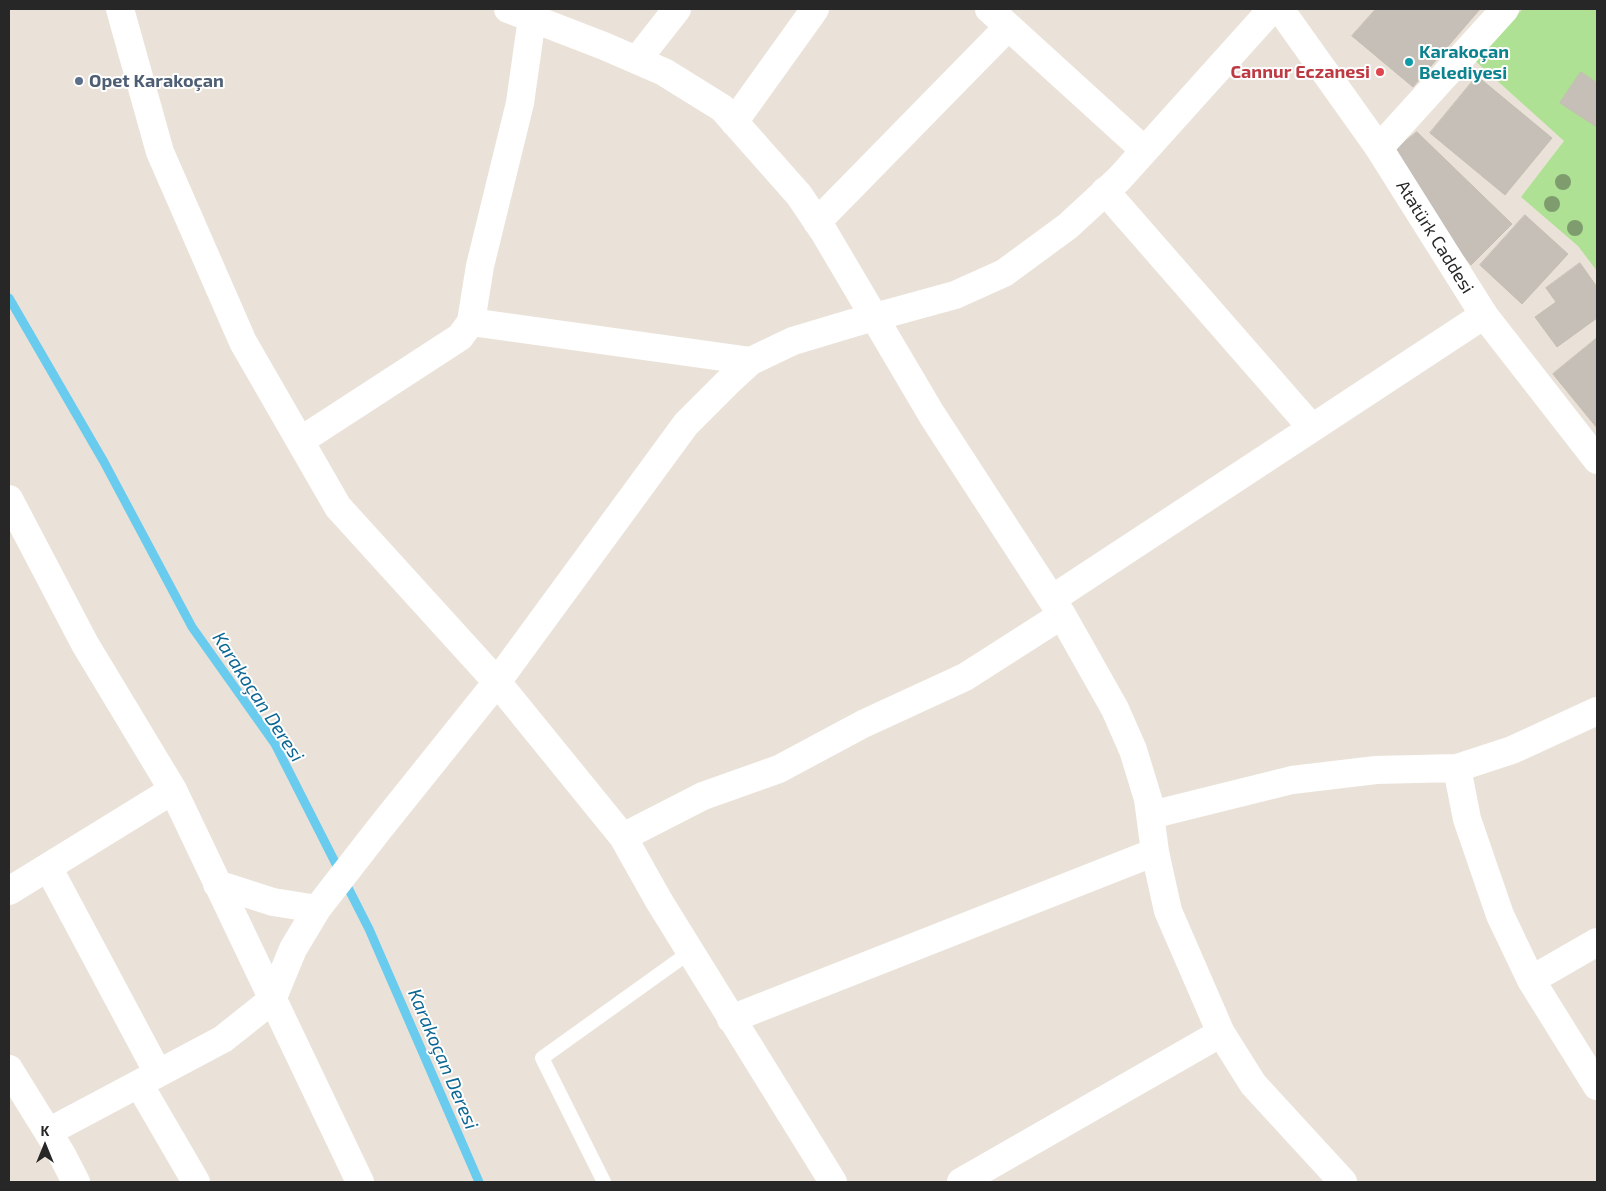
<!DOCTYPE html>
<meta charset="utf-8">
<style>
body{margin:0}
#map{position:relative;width:1606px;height:1191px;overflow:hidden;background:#eae2d8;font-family:"Exo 2",sans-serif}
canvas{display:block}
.frame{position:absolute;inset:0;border:10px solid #272727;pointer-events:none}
.north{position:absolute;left:20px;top:1121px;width:50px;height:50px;-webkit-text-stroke:4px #fff;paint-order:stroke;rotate:0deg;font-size:14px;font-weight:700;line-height:20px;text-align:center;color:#272727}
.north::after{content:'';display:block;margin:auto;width:18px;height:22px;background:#272727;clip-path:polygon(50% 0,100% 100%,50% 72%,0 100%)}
</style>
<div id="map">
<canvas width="1606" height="1191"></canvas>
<div class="frame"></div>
<div class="north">K</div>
</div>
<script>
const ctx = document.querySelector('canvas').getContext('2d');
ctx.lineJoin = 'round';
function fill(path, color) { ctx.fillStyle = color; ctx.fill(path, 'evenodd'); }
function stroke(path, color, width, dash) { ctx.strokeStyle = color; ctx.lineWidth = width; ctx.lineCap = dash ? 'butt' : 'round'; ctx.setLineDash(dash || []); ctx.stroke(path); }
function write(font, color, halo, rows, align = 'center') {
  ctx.font = font + ' "Exo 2",sans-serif'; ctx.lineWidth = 4; ctx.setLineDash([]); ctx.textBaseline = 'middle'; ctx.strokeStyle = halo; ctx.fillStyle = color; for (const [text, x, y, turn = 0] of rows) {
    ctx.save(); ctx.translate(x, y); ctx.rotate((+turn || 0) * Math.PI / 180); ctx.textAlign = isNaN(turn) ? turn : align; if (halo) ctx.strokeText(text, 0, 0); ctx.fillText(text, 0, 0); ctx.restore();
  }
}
const green = new Path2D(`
 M1523,9H1597V271L1578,246L1521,197L1564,141L1472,58Z`);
const stream = new Path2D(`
 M9,298L104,462L192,627L275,744L369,929L479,1182`);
const building = new Path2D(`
 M1376,9H1480L1413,87L1352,36Z
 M1581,72L1597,83V127L1560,103Z
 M1477,76L1552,138L1505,195L1430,133Z
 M1417,132L1512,224L1471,265L1386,156Z
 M1525,215L1568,254L1522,304L1480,265Z
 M1580,263L1597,287V318L1557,347L1535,317L1556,302L1546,288Z
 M1597,338V428L1553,374Z`);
const lane = new Path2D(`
 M604,1182L542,1058L690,952`);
const street = new Path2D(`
 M120,9L160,152L243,342L338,507L497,682L623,837L659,901L833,1182
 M508,9L604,46L664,72L722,108L799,195L824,232L932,415L1062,615L1115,709L1133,750L1148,799L1155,852L1168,911L1221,1033L1253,1084L1343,1182
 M989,9L1144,150
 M637,60L677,9
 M734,122L815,9
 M1379,148L1505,9
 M1105,191L1312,428
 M817,222L1008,27
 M471,322L751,361
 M300,441L460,337L471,322L480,266L520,103L532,18
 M9,499L85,644L173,790L360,1182
 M1052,599L1484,315
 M1457,768L1467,819L1500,915L1531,980L1597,1086
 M1151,815L1292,780L1376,770L1457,768L1512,750L1597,711
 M623,837L703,796L779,769L863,724L965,677L1062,615
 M48,867L158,1073
 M217,884L273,902L317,909
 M9,891L173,790
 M1531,980L1597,942
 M731,1019L1155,852
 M9,1069L61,1153L76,1182
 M139,1084L196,1182
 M48,1132L223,1039L272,1000L293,949L317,909L380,828L497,682L686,424L727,383L751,361L793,341L853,323L955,295L1004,273L1068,226L1119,179L1272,9
 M961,1182L1221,1033`);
const secondary = new Path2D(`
 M1280,9L1379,148L1484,315L1597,460`);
const trees = [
 [1563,182],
 [1552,204],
 [1575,228]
];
const markers = [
 [1409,62,5,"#0f9aa8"],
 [1380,72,5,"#e0444e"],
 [79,81,5,"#5c6f8a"]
];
const cultureNames = [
 ["Karakoçan",1419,52],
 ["Belediyesi",1419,73]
];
const healthNames = [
 ["Cannur Eczanesi",1370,72]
];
const serviceNames = [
 ["Opet Karakoçan",89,81]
];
const streetNames = [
 ["Atatürk Caddesi",1435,237,58]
];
const waterNames = [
 ["Karakoçan Deresi",258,697,57],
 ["Karakoçan Deresi",443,1059,67]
];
fill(green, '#aee193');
stroke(stream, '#69cbed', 9);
fill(building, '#c5bfb8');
stroke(building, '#c4beb2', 1);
stroke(lane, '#fff', 14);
stroke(street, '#fff', 28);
stroke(secondary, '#fff', 28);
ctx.fillStyle = '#7f9c6f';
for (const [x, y] of trees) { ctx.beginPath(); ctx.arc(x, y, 8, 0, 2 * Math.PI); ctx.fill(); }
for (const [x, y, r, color] of markers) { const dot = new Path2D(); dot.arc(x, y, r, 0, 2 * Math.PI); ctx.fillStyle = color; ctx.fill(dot); stroke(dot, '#fff', 2); }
write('bold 18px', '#0d838f', '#fff', cultureNames, 'left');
write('bold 18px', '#be3a42', '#fff', healthNames, 'right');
write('bold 18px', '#4e5e75', '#fff', serviceNames, 'left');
write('18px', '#272727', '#fff', streetNames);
write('italic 19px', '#0d6794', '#fff', waterNames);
</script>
